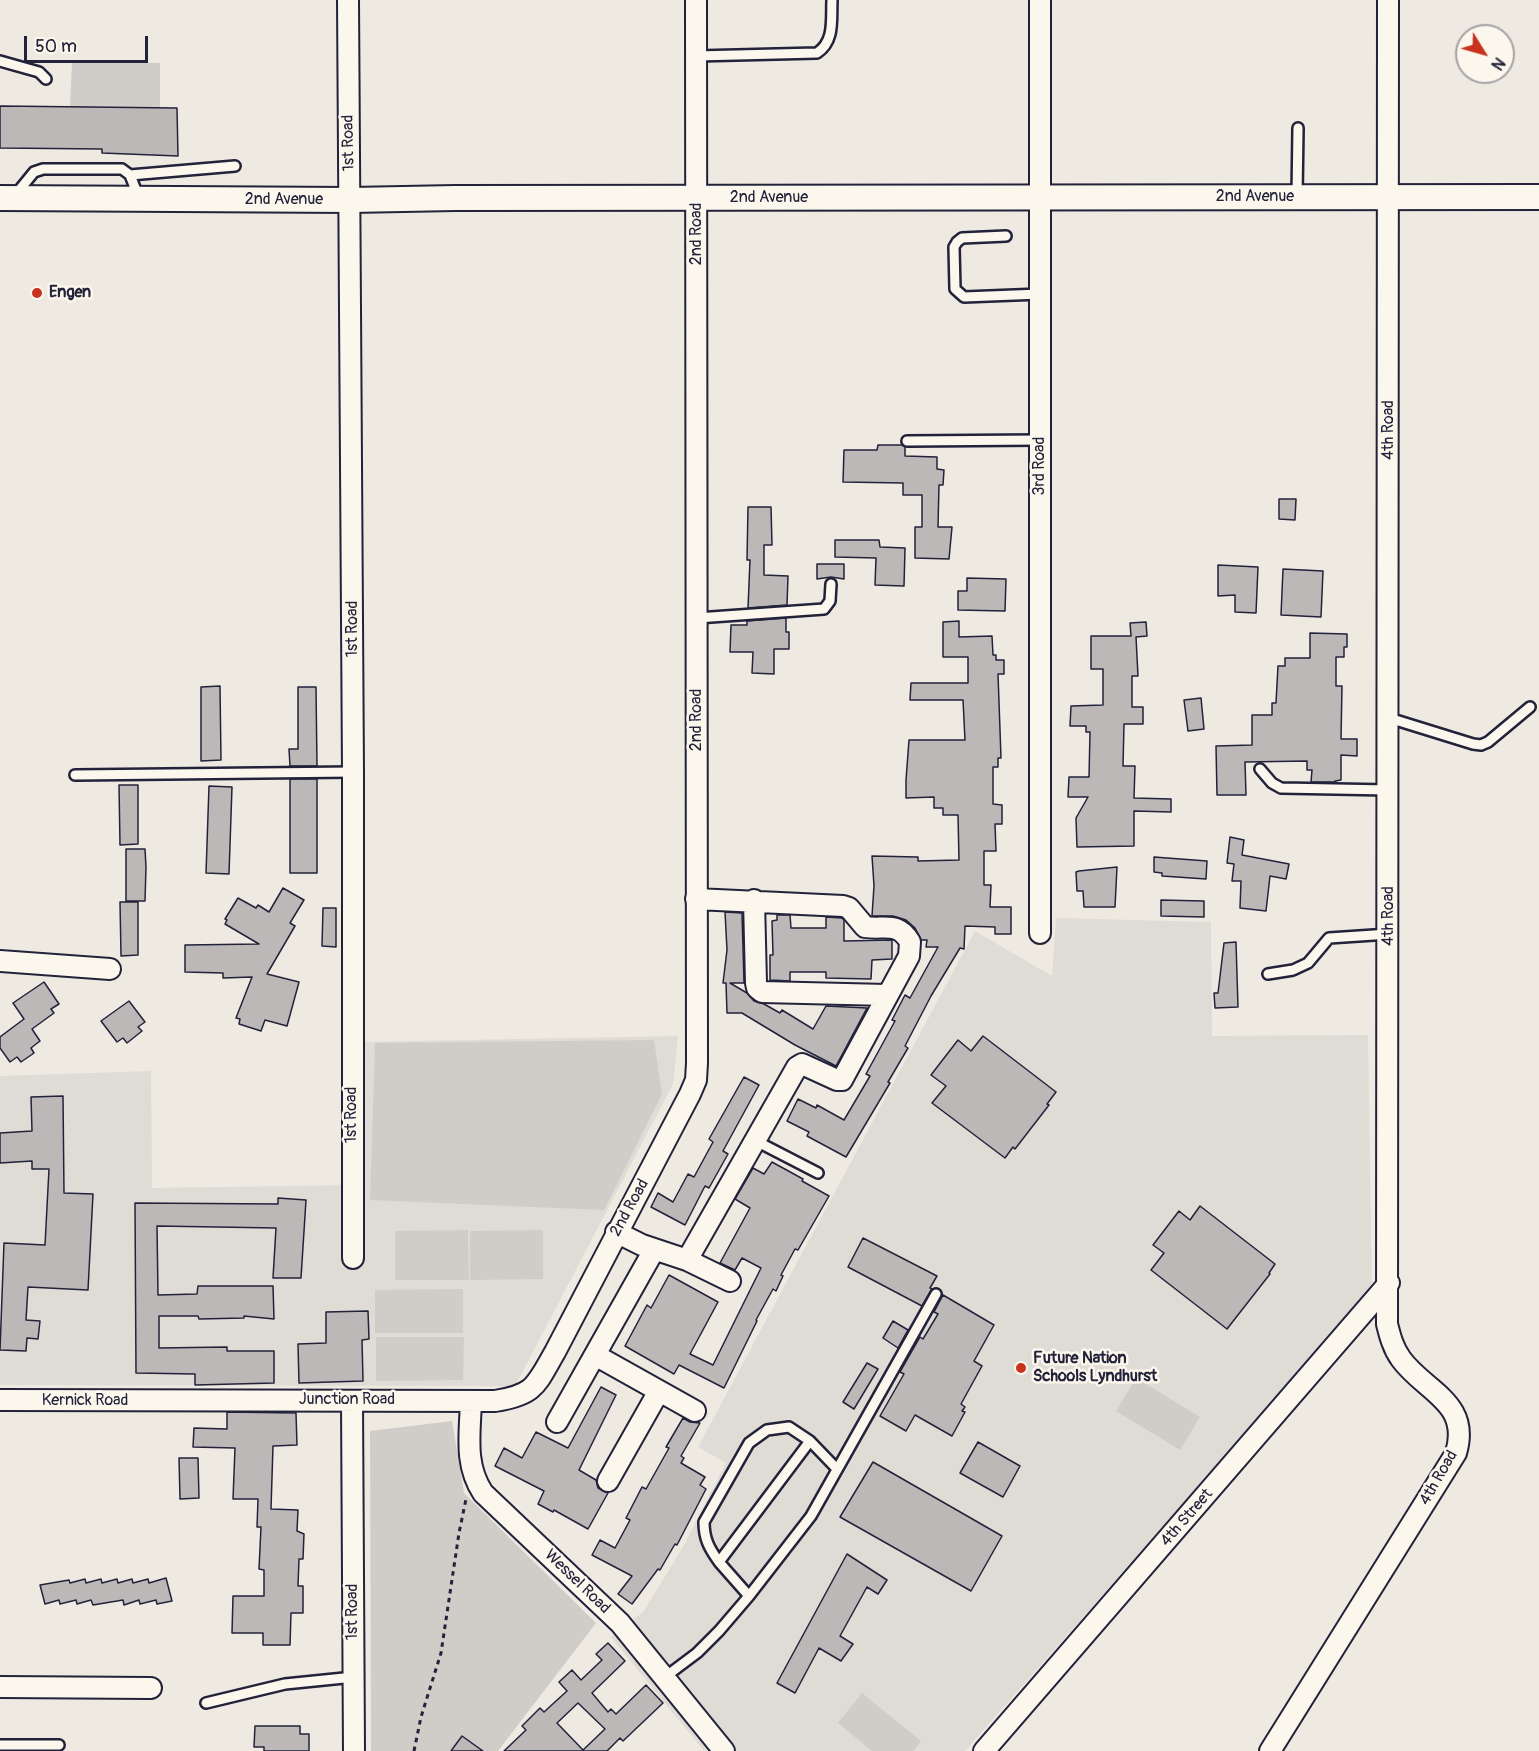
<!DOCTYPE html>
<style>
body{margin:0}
#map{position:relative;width:1539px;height:1751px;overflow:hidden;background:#eeeae2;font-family:Pangolin,sans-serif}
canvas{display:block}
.north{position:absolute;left:1455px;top:24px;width:60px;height:60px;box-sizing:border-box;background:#fbf7ec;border:2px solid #a4a2a5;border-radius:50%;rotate:127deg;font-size:16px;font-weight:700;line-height:24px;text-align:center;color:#22223b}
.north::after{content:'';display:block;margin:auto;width:21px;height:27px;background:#c8321e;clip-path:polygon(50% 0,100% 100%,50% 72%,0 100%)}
.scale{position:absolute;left:24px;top:36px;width:124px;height:27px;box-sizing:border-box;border:3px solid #22223b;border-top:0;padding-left:8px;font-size:18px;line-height:21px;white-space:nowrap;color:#22223b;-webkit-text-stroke:4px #fbf7ec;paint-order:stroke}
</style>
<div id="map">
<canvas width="1539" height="1751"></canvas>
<div class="north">N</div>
<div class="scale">50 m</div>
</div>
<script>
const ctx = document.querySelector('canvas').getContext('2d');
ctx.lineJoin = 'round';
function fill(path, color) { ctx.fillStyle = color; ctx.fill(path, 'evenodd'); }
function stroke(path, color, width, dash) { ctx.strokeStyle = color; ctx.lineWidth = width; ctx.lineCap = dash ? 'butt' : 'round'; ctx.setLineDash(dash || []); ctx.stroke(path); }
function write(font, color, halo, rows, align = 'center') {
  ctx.font = font + ' Pangolin,sans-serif'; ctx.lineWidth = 5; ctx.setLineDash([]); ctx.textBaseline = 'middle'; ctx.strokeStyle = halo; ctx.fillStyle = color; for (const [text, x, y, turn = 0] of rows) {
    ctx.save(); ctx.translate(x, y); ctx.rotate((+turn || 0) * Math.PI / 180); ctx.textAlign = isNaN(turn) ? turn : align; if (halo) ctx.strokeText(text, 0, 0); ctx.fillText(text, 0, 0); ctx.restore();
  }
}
const built = new Path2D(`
 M1056,918L1211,922L1212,1036L1368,1035L1372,1289L965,1751H704L611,1637L643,1612L683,1547L726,1463L698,1447L975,931L1052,976Z
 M678,1036L673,1084L515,1386L0,1385V1076L151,1071L152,1188L356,1185L360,1042Z`);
const green = new Path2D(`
 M72,62L160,63V108L70,107Z
 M654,1040L662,1094L604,1210L370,1200L375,1043Z
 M468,1230L469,1280H395V1231Z
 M543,1230V1279L470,1280V1231Z
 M463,1289V1333H375V1290Z
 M376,1337H464L463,1380L376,1381Z
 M1136,1378L1200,1417L1180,1450L1116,1411Z
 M452,1421L464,1493L596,1623L498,1751H371L370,1431Z
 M862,1693L921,1741L913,1751H872L838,1723Z`);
const building = new Path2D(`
 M0,106L177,108L178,156L102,153V149L0,148Z
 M878,445H902L905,447V456L937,457V469L944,470L943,485H939L938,527H952L949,559L915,558V527H922V495H903V483L843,482L844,450H877Z
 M1279,499H1296L1295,520L1279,519Z
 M748,507H771L772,545H764V575L788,576L787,605L748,608L750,560H747Z
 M835,540H879L880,547L905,548L904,586L875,585L876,558L835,557Z
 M817,564H844V579L831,577L817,579Z
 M1218,565L1258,567L1256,613L1235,612V595L1218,596Z
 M1283,569L1323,571L1321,617L1281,615Z
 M967,578L1006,579L1005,611L958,610V591H967Z
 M786,618V632H789V649H774V674L752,673L753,652H730L731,625H747V621Z
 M959,621V637L992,636L993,655H996V660H1004V674H998L1001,758H998V767H993V804L1002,805V824H995L996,851H984V885H991L990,907H1011V934H995V927L965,926L964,949L960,948L931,996L905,1046L908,1048L888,1082L890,1083L846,1157L807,1136L809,1132L787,1121L798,1099L816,1108L817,1105L844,1120L870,1076L866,1074L895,1021L892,1020L905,995L910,998L938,947H926L927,940H921L915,928L906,920L893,916H872L874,886L872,856L918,857V861L959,860L958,815H943V808H934V797L906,798V780L909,740H965L963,700H910L911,683H968V657H943V622Z
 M1146,622L1147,636L1136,637L1138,676H1132V707H1143V724H1124L1123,766H1135L1134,798L1171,799V812L1134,811V846L1077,847L1076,818L1088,797H1068L1069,777H1089L1090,732H1086V726H1070L1071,706L1103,705V669H1091V636H1131L1130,623Z
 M1310,633L1347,634V647H1344V657H1336V686H1342L1341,739H1357V756L1341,755V780L1335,781L1336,782H1311L1312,770H1307V761L1245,762L1246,795H1217L1216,746L1252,745V715H1272V703H1276L1278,666H1285V658H1310Z
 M220,686L221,760L201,761V687Z
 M298,687H316L317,766H290L289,749H298Z
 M1201,698L1204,729L1188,731L1184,700Z
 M290,779H317V873H290Z
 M119,785H138V844L120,845Z
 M209,786L232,787L229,874L206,873Z
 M1230,837L1244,840L1242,855L1289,864L1286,879L1270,876L1266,911L1240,908L1241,881H1232L1234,864L1227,863Z
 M126,849H145L146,867L145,901H126Z
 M1154,857L1207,861L1206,879L1162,876V873L1154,872Z
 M1117,867L1115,907H1084L1083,891H1077L1076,872L1079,871Z
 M283,888L304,900L290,923L295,926L267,974L299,982L287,1026L265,1020L261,1031L239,1024L240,1019L236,1018L252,977L223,978V973L185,972V945L259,944L225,924L227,920L225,919L238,898L256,908L258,905L269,912Z
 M1161,900L1204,901V917L1161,916Z
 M120,902H138V955L121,956Z
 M323,908H336V947L322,946Z
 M725,912L742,913L744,983H730L747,993L754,1001L764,1004L780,1013L782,1010L813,1029L826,1006L867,1008L836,1066L795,1045L742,1013H727L726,983H723L727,950Z
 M777,915H790L791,928H826V917L842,918L844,920V941L892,940V959L872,960L871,979L826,978V972H790V981L770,980V955H773L772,921L777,920Z
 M1236,942L1238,1007L1215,1008L1214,993H1218L1224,943Z
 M44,982L59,1004L51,1009L54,1013L32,1029L40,1041L31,1048L34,1053L21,1062L17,1057L10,1062L0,1048V1037L24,1019L13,1003Z
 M129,1001L145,1022L138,1027L142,1031L127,1043L123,1038L117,1042L101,1021Z
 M983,1036L1056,1092L1047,1104L1049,1105L1015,1149L1013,1147L1005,1158L932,1103L946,1086L931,1075L958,1040L971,1051Z
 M744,1077L759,1085L723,1151L728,1154L709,1188L705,1186L685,1225L651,1207L658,1193L673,1202L688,1174L694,1177L713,1142L709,1139Z
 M63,1096L64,1193L93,1194L88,1290L28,1287L26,1320L40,1321L38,1339L27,1338L26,1351L0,1350L4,1243L45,1245L49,1169H32V1161L0,1163V1133L32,1131L31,1097Z
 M772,1162L803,1179L802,1181L829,1196L798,1250L795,1249L781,1275L783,1276L776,1291L773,1289L756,1320L757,1321L724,1388L679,1365L674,1374L625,1346L647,1305L651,1308L669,1275L718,1302L690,1354L713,1365L761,1268L742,1258L735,1270L720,1263L750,1208L735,1199L753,1168L764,1174Z
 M278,1198L306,1200L301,1278H273L276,1228L157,1226L158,1295L197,1294L198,1286H273L274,1319L244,1316V1318L199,1319L198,1316H159V1348L227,1347V1351H274V1383L195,1385V1374L136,1373L135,1203L278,1204Z
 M1200,1206L1275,1264L1269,1273L1270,1274L1227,1329L1151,1270L1164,1253L1153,1245L1179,1211L1190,1220Z
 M863,1238L937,1276L930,1288L932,1289L922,1306L848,1267Z
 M943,1295L994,1325L974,1361L982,1366L961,1404L965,1407L962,1411L965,1412L952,1436L915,1415L906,1431L880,1416L904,1374L900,1372L920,1337L923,1339L938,1314L934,1312Z
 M368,1311L369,1339L362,1340L363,1381L299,1383L298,1344L326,1343V1312Z
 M893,1321L908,1330L898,1348L883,1338Z
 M867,1363L878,1369L854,1409L843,1402Z
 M601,1387L616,1395L579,1470L596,1480L598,1488L608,1493L588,1529L554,1510L553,1512L538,1504L544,1491L495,1466L504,1448L522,1458L536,1432L568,1448Z
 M227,1412L296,1413L297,1445L273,1446L271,1509L298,1510L297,1531L304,1534L303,1559H299L298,1586H303V1613H291L290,1645H263V1633H232L233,1596H264V1570L259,1569L261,1527H257L258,1499H233L235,1448L193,1447L194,1428L227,1429Z
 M683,1418L690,1422L700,1423L681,1456L684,1458L681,1463L705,1477L700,1485L706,1489L677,1545L675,1544L660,1570L658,1569L632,1604L618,1594L632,1576L592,1555L600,1540L615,1548L630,1520L626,1518L642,1487L646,1489L669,1448L666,1447Z
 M978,1442L1020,1466L1003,1497L960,1473Z
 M179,1458H198L199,1498L180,1499Z
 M873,1462L1002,1536L971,1591L840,1517Z
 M847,1554L887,1580L878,1594L867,1587L840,1636L853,1644L841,1661L819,1648L795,1693L777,1683Z
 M166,1578L172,1601L157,1604L156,1600L140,1604L139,1600L124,1605L123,1600L93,1605L91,1600L77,1604L76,1600L60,1604L59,1600L45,1604L40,1585L69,1580L70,1583L85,1579L86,1583L101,1579L102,1583L117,1579L118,1583L132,1579L133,1583L148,1579L149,1583Z
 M608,1643L625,1661L592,1693L608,1712L611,1709L616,1714L646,1685L663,1703L623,1741L620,1738L607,1751H504L526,1730L522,1726L540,1708L544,1712L567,1691L559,1682L572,1670L581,1680L602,1660L596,1654ZM578,1703L605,1729L583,1750L557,1723Z
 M255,1726H300V1734H309V1751H264V1747H254Z
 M462,1736L483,1751H451Z`);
const path = new Path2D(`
 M414,1751L421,1717L441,1653L459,1533L466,1499`);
const service = new Path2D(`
 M696,56L817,53C835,41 831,20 832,0
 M0,61L39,72L46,79
 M130,175L235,166
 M16,194L34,172L43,169H122L130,175L139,198
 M1297,197L1298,128
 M1006,236L962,238L957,242L954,247L955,289L964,297L1040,294
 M907,441L1040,440
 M697,618L824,609L830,601L831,584
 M1389,718L1473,744L1481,745L1488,742L1530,707
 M1260,769L1272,783L1281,788L1389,790
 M75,775L353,772
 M1268,974L1293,970L1308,963L1329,938L1389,934
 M756,1141L818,1173
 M719,1562C709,1548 704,1539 704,1522L749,1443L767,1430L789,1427L810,1441
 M749,1596L719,1562L810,1441L837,1469
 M665,1677L697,1653L719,1631L749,1596L811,1516L936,1294
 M206,1703L285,1684L354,1677
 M0,1745H59`);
const minor = new Path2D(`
 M348,0L353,772V1258
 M1040,0V933
 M754,900L756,983L757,988L762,992L887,995
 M0,961L110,969
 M616,1232L642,1245L687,1260L797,1067L802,1064L837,1080H842L909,956L910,942C898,921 885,930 865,927L849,908L843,906L696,899
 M687,1260L730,1281
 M595,1355L695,1411
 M0,1400L495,1401C535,1395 536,1385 555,1352L690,1094L696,1080L697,1063L696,0
 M352,1401L354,1751
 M471,1401C470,1434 464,1464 483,1493L620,1623L724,1751
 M557,1422L654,1250
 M608,1481L659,1391
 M0,1687L151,1688
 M984,1751L1389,1283
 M1270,1751L1456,1453C1471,1402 1425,1392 1401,1359C1393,1348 1390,1336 1387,1324L1388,0`);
const tertiary = new Path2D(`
 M0,198L351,200L455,198L1539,197`);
const markers = [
 [37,293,6,"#c8321e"],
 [1021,1368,6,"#c8321e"]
];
const streetNames = [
 ["1st Road",349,143,-91],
 ["2nd Avenue",1255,197],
 ["2nd Avenue",769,198],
 ["2nd Avenue",284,200],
 ["2nd Road",697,234,-90],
 ["4th Road",1389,430,-90],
 ["3rd Road",1040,466,-90],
 ["1st Road",353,629,-90],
 ["2nd Road",697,720,-90],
 ["4th Road",1389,916,-90],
 ["1st Road",352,1115,-90],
 ["2nd Road",630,1208,-61],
 ["Junction Road",347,1400],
 ["Kernick Road",85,1401],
 ["4th Road",1439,1478,-60],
 ["4th Street",1187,1518,-49],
 ["Wessel Road",577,1582,44],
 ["1st Road",353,1612,-90]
];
const poiNames = [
 ["Engen",49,293],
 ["Future Nation",1033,1359],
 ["Schools Lyndhurst",1033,1377]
];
fill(built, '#dfdbd5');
fill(green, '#d0cdc9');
fill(building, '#bcb8b8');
stroke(building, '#22223b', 1.5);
stroke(service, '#22223b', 14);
stroke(minor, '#22223b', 24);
stroke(tertiary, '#22223b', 28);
stroke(path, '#22223b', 3, [4.5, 4.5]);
stroke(service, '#fbf7ec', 9);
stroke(minor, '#fbf7ec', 20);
stroke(tertiary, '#fbf7ec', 24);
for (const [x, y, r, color] of markers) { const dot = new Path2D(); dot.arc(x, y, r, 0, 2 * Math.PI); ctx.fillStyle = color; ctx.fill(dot); stroke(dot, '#fbf7ec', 2); }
write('16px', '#22223b', '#fbf7ec', streetNames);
write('bold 16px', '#22223b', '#fbf7ec', poiNames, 'left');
</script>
